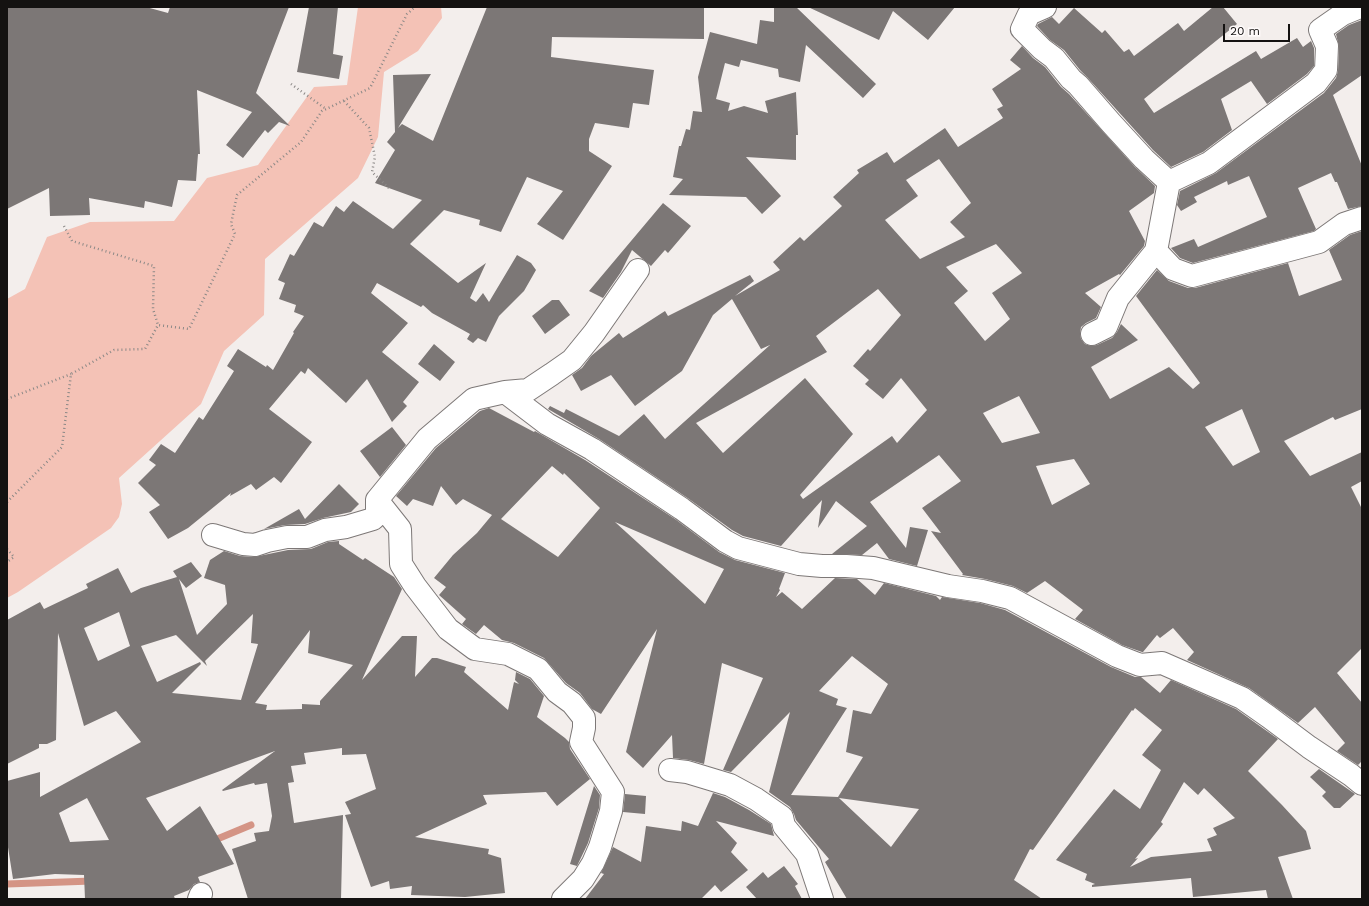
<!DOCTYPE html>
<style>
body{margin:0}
#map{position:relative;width:1369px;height:906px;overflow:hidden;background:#f3eeec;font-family:"Work Sans",sans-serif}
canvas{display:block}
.frame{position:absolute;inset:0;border:8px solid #141211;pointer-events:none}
.scale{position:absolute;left:1223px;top:24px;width:67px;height:18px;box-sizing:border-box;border:2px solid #141211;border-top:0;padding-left:5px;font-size:12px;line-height:14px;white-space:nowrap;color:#141211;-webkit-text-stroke:3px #fffbfb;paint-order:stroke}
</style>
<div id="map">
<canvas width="1369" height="906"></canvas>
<div class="frame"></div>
<div class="scale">20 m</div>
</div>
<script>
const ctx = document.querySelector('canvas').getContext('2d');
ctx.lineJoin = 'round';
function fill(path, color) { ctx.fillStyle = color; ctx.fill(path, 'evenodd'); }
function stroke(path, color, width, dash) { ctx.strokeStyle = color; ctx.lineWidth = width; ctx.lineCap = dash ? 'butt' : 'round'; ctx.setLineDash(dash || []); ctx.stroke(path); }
const green = new Path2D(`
 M358,7H441L442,18L418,51L384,72L378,137L358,178L265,259L264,315L224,351L201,404L119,478L122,504L119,517L111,528L18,592L7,598V299L25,289L47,237L90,222L174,221L207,178L258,165L314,87L347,85Z`);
const stream = new Path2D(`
 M210,842L251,825
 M7,884L92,881`);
const building = new Path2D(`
 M7,7H146L168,13L170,7H289L256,93L290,126L279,122L268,133L265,130L243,158L226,145L252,112L197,90L200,154H198L196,181L178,180L172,207L145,201L144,208L89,198L90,215L50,216L49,188L7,209Z
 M309,7H338L333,54L343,56L339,79L297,72Z
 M487,7H704V39L552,37L551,57L654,70L649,105L633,103L629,128L595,123L589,139V151L612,166L563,240L537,224L563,191L527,177L501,232L479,225L480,220L444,210L410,244L458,283L486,263L470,298L476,302L483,293L489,302L517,255L531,263L536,270L524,291L499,316L486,342L478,338L473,343L467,339L470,334L432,313L423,305L421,307L377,283L371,293L408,323L382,352L419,382L403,402L407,406L392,422L367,379L346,403L308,368L305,374L301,371L269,409L312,442L281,483L274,477L256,490L251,484L230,496L231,493L188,528L168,539L149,512L160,505L138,483L156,465L149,460L161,444L175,453L199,417L203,420L234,371L227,366L238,349L266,367L267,365L273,370L294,333L293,332L304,316L294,312L296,305L279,299L285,283L278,280L290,254L294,256L314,222L323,227L336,206L344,212L353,201L393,229L422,200L375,183L395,150L387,142L395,132L393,75L431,74L398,128L402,124L433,141Z
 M774,7H796L876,84L863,98L806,45L800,82L779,77L778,69L741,60L739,67L725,63L716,99L730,103L728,111L744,106L768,113L765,101L796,92L798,135H796V160L746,157L781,196L762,214L746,197L669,195L683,179L673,177L679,146H681L686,129L690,130L693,111L702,112L698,77L710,32L757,44L760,20L774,22Z
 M808,7H955L928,40L893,11L879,40Z
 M1213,7H1223L1237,24L1144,99L1154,113L1256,51L1261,59L1297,38L1303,47L1311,41L1314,48V66L1307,74L1267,104L1251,81L1221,99L1232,130L1203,152L1171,167L1153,150L1087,77L1080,70L1064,50L1050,40L1037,26L1038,24L1052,17L1059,24L1074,8L1102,33L1105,30L1124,52L1129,49L1134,56L1178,23L1184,31Z
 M1362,20V75L1333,95L1362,166V206L1348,209L1337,182H1335L1331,173L1298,188L1316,229L1314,231L1193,263L1180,258L1171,248L1194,239L1198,247L1267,217L1249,176L1228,185L1227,181L1194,197L1197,202L1181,211L1177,205L1180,191L1216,173L1324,93L1336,78L1338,71L1339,47L1336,34L1349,25Z
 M1022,46L1033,58L1045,67L1061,87L1069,94L1135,167L1155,186L1154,193L1129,211L1145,241L1144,246L1120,275L1119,274L1085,293L1101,307L1096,318L1086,323L1081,327L1080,334L1081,339L1085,344L1091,346L1097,345L1112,338L1117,332L1121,324L1138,340L1091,367L1110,399L1169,367L1193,389L1200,383L1136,296L1157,270L1169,281L1188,288H1195L1288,263L1299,296L1342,280L1329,250L1350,235L1362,231V409L1335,420L1333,417L1284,441L1310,476L1362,452V481L1351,487L1362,509V648L1337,673L1362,703V763L1361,762L1358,765L1337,751L1345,743L1315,707L1298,723L1249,688L1187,660L1194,652L1173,628L1160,638L1157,635L1143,652H1142L1122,645L1075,619L1083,610L1045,581L1027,593L1013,586L985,579L962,575L963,574L931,531L941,533L922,508L961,481L939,455L870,502L906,548L910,527L928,530L917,566L889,559L877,543L862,555L832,554L867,526L836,501L818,528L822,500L781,546L743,536L732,530L689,499L599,439L548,409L550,406L564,413L566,409L619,436L644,414L665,439L770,345L761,349L732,299L713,315L682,371L635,406L611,375L581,391L572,375L582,368L591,356L619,333L623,338L665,311L668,316L750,275L754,281L735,296L780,270L773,262L800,237L804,241L842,206L833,197L859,173L857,170L887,152L894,163L945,128L958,147L1003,118L997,109L1003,106L992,89L1021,69L1010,60ZM939,159L971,203L950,222L965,237L920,259L885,220L918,196L906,180ZM996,244L1022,273L992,293L1010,319L985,341L954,303L968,291L946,267ZM878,289L901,315L870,351L868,349L853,366L869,380L865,384L883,399L901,378L927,410L897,443L892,436L803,499L800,495L853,434L805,378L723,453L696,423L827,352L816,336ZM1019,396L1040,433L1002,443L983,413ZM1242,409L1260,452L1233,466L1205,427ZM1074,459L1090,484L1052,505L1036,466Z
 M663,203L691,226L668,253L665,250L651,266L632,250L621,272L603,298L589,291Z
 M552,300H559L570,315L545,334L532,316Z
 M434,344L455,362L440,381L418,364Z
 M489,408L534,432L535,431L585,460L675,519L719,552L735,560L785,573L779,589L780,590L776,597L782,592L802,609L835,578L857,579L875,595L884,583L936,596L940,600L942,597L980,603L1005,610L1111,667L1135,677H1141L1160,693L1171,680L1236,709L1278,739L1248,771L1282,805L1306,831L1311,849L1278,857L1293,899H1268L1266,890L1193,897L1191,878L1092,887V885L1095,884L1085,880L1087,874L1056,860L1114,789L1140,809L1161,770L1142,755L1162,730L1135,708L1133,711L1132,710L1033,850L1030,849L1014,880L1042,899H847L825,862L829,859L796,820L794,814L790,807L769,792L790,712L731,772L723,770L763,678L722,663L704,764L689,760L673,758L672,735L643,768L626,752L657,629L601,714L592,709L580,693L566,683L544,658L514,643L502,640L484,625L476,634L462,624L466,619L439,595L446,587L434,578L453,555L477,533L492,515L463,499L456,505L441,486L433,506L413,499L407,506L396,496L436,448L480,411ZM552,466L563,475L564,473L600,508L558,557L501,519ZM615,522L724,569L705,604ZM852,656L888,684L871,714L853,710L846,752L863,757L838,797L791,795L847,708L836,705L838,699L819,691ZM1184,782L1198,795L1204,788L1235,818L1213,828L1217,835L1207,839L1212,851L1151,857L1130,867L1138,858L1135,859L1163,824L1161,822ZM839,798L919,809L891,847Z
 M392,427L406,445L380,477L360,451Z
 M339,484L359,504L351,512L323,518L305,524L285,525L264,529L299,509L305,519Z
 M339,541V544L363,560L365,558L394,577L402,589L362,680L402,636H417L415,677L432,658H437L466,667L464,672L508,710L514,682L519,684L515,680L516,672L530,679L544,696L537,717L565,738L569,742L570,749L590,779L557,806L546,792L483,795L487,804L415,837L489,849L488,854L501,858L505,893L465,897L411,895L412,886L390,889L389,881L371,887L345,815L351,814L345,802L376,789L366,754L342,755V748L304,753L306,764L291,766L294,782L288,783L294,823L343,815L341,899H248L232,849L256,841L254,833L269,831L272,816L267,783L255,785L254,783L223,791L222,790L275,751L146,798L167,831L200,806L234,864L198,877L200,882L194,884L189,890L174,896L175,899H85L84,875L55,874L13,879L7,841V781L40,772V797L141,742L116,711L84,726L58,633L56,740L47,744H39V748L7,764V620L40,602L44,609L88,588L86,584L118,568L131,593L141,588L177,577L173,571L191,562L202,576L186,588L179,579L197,635L227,604L225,585L204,578L210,560L224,551L240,556L254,557L288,550L311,549L328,542ZM119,612L130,646L98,661L84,628ZM253,614L251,643L258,644L241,700L172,693L201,664L200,662L157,682L141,646L176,635L207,666L205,661ZM310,630L308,653L353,665L320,701V705L302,704V709L266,710L267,705L255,703ZM87,798L109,840L70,842L59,813Z
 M1319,769L1355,794L1340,808H1334L1322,796L1326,792L1310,777Z
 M594,786L600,795L599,808L588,843L577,866L570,864Z
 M713,793L725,797L749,810L771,824L774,836L716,821L737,843L731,852L748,870L721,892L715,885L701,899H585L604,874L601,873L613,847L641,862L646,826L681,831L682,821L698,826Z
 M625,794L646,796L645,814L623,812Z
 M784,866L798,884L795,886L802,899H757L746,887L763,872L768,878Z`);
const path = new Path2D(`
 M291,84L326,109
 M344,101L369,128L375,157L372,172L390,189
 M64,226L72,241L154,266L153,309L158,325
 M7,399L71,374
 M7,502L62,447L71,374L114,350L145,349L158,325L189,329L235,234L231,224L237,195L301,142L322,111L370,88L407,14L415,7
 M7,549L14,557L7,562`);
const minor = new Path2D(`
 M1045,7L1029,14L1022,29L1042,49L1054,58L1071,79L1078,85L1111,123L1144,159L1169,182
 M1360,7L1343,14L1320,30L1327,46L1326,70L1316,83L1209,163L1169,182L1156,251L1173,269L1192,276L1319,242L1344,224L1362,218
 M1092,334L1106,327L1118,298L1156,251
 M505,392L528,390L552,374L572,360L594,333L638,270
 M377,500L400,529L401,564L415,586L448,629L475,649L508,654L538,669L557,692L572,703L584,718V728L581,742L613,792L611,811L600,847L593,863L583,879L563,899
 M213,535L243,544L255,545L267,541L287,537H307L325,530L346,527L373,519L377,515V500L427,439L474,399L505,392L547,424L592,449L682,509L725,541L738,548L799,564L822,566H846L873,568L948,586L982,591L1010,598L1117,656L1140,665L1162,663L1242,698L1269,717L1309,747L1351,775L1362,784
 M670,770L687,772L730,785L756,799L782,817L784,826L807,854L822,899
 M199,899L201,894`);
fill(green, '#f4c2b6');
stroke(stream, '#d49485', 7);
fill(building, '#7c7776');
stroke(minor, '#7d7877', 24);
stroke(path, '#8c8987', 2.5, [1, 3]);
stroke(minor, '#fff', 22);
</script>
